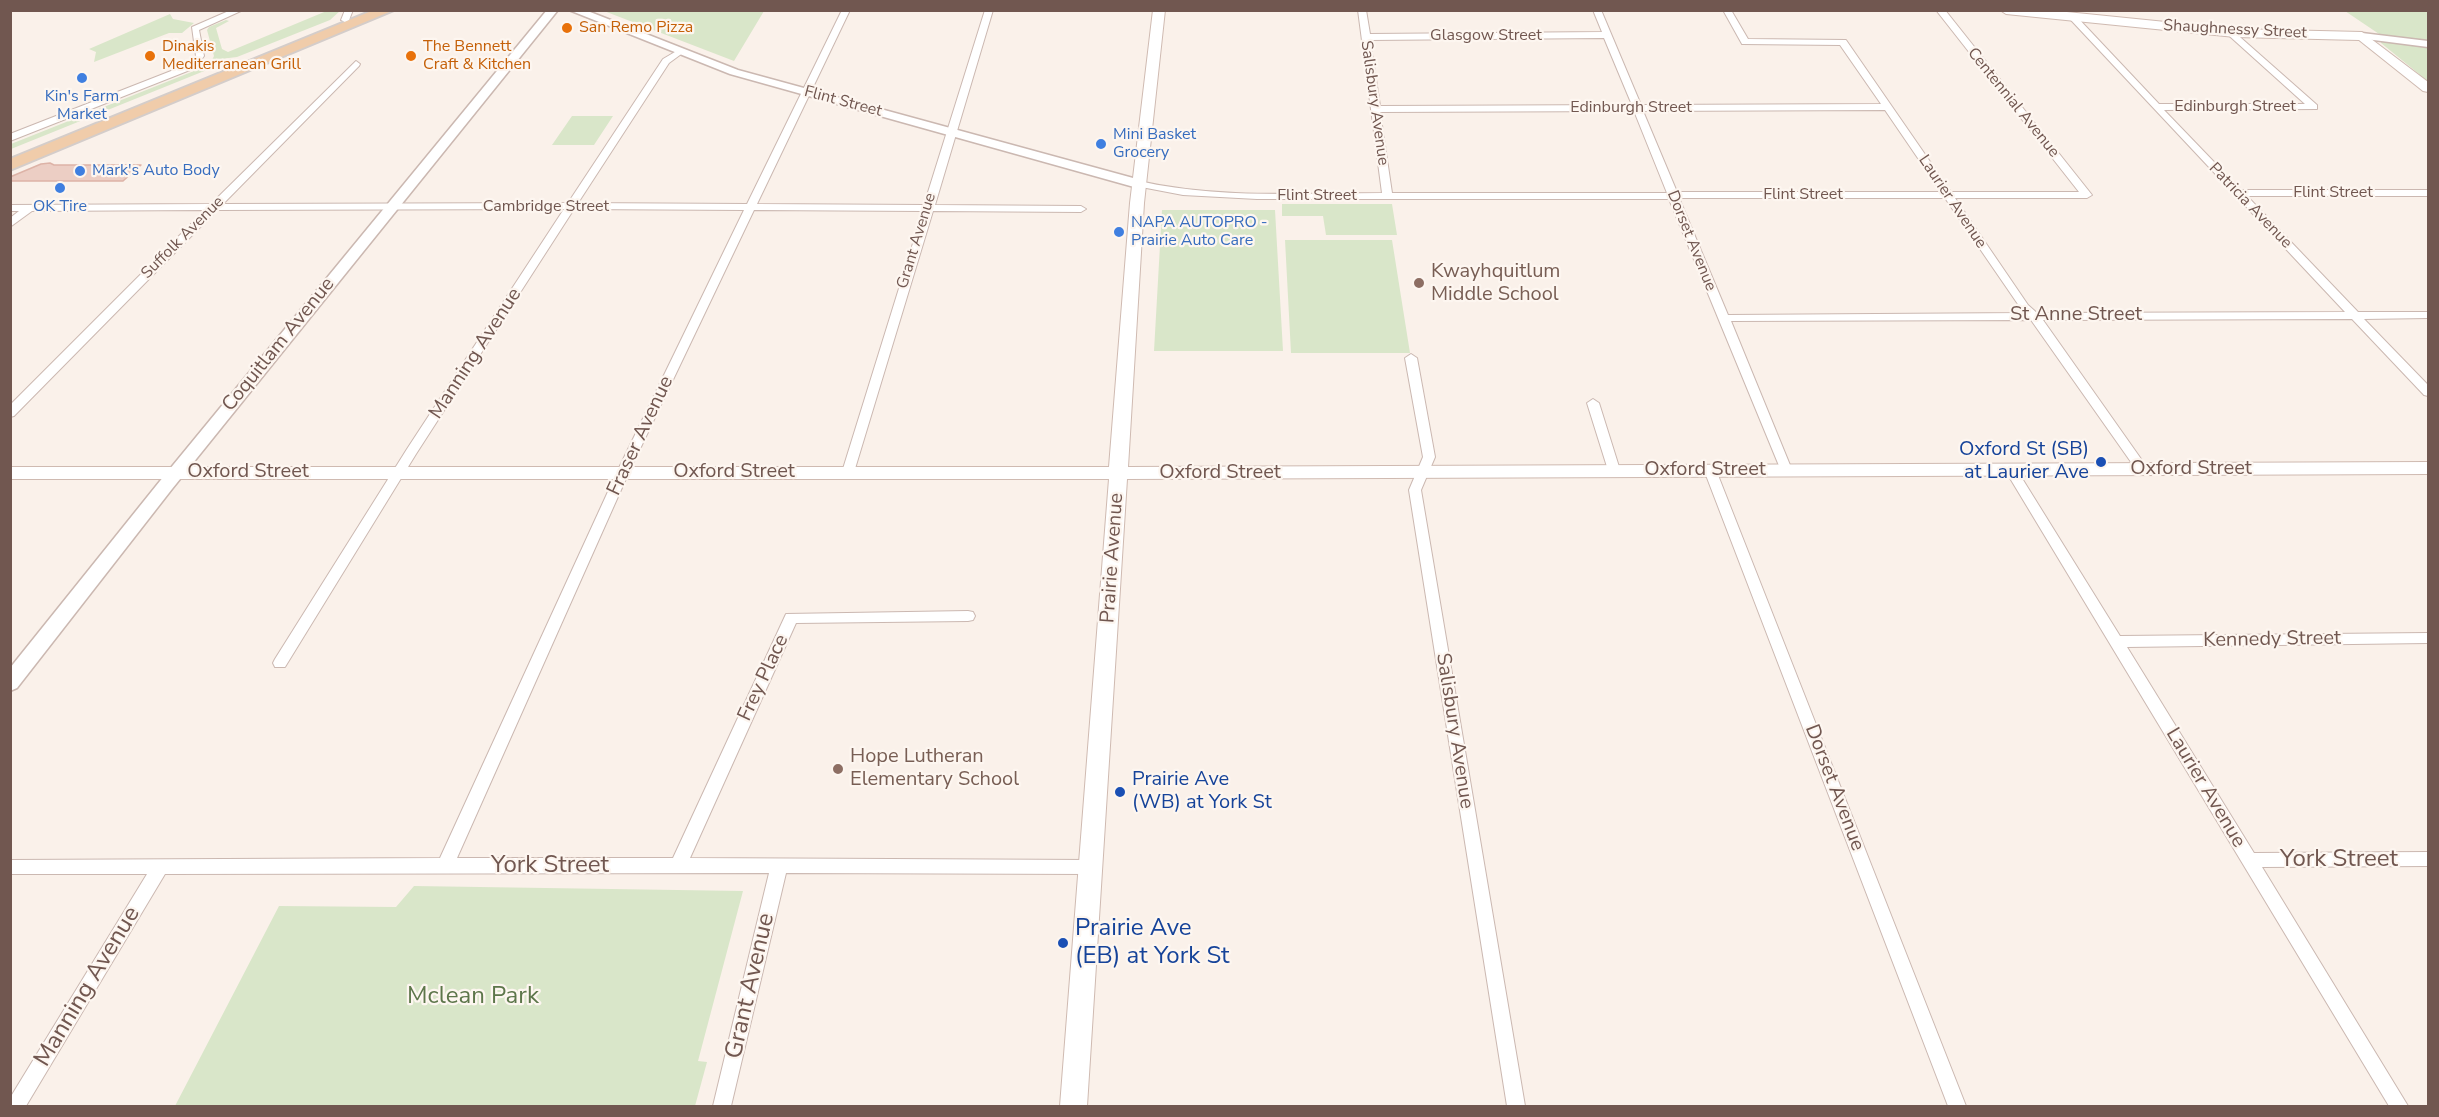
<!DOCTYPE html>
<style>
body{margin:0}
#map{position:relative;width:2439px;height:1117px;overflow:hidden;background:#faf1ea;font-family:"Nunito Sans",sans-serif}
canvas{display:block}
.frame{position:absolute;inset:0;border:12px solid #715750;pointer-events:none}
</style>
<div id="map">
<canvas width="2439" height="1117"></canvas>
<div class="frame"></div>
</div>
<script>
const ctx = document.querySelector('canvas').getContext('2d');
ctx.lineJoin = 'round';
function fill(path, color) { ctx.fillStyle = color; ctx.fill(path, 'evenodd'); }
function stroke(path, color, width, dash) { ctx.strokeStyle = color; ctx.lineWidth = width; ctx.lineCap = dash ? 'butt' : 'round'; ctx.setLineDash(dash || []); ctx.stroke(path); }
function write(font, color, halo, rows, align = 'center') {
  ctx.font = font + ' "Nunito Sans",sans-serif'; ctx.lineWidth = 4.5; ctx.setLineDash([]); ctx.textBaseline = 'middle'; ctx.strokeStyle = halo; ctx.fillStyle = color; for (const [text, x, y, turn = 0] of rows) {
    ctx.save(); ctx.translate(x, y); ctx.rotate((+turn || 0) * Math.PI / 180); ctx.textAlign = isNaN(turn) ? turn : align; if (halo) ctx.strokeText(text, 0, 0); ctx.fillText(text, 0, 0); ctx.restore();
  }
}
const green = new Path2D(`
 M329,10L340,11L330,20L237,57L212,60L214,56L207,30L209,27L226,20L229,21L216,28L222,49L228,52Z
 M604,11L764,10V11L734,61Z
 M2345,11H2428V82L2417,76L2419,74L2381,43L2382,36Z
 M170,14L173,19L194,23L182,33H169L94,62L96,52L89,49Z
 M234,59L11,149V144L199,69L211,61Z
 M572,116H613L594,145H552Z
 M1282,204H1392L1397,235H1326L1323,216H1282Z
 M1162,210H1275L1283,351H1154Z
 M1285,240H1392L1410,353H1291Z
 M414,886L743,891L698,1061L707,1062L695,1106H175L279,906L396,907Z`);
const building = new Path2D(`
 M50,163L54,165H141L123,181H10V177L41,164Z`);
const minor = new Path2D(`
 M231,10H243L199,30L204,56L195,68L10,141V134L189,64L196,56L192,27Z
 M345,10H353L349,20L345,22L341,20Z
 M842,10H850L757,204L924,205L985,10H993L935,205L1081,206L1086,209L1081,212L933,211L854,472L848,476L842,472L923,211L754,210L629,472L457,858H673L786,614L968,611L973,612L975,616L973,620L968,621L796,623L690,858L1090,860L1096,862L1098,867L1096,872L1090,874L786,873L731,1106H713L769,873L165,874L26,1106H10V1098L147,874H10V860L440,858L617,472L744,210L574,209L416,454L285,667H275L273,663L275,659L407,449L564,209L217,210L14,416L10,417V405L205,210L32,211L10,227V218L19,211H10V205L211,204L356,61L360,64L359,66L223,204L568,203L663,59L680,49L684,52L669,63L578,203L747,204Z
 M1358,10H1366L1370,34L1602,32L1593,10H1601L1641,105L1881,104L1840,45L1742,44L1723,10H1731L1748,39L1846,40L1951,192H2079L1936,10H1945L2092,195L2087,198H1955L2028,305L2037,313L2345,312L2069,18L2076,16L2159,104H2305L2225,32L2232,30L2317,105V109L2164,110L2241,190H2428V196H2247L2358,312H2428V318L2364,319L2428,385V396L2424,395L2352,319L2043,320L2146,466L2148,469L2142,473L2138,472L2031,320L1731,321L1792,470L1790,473H1782L1669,199H1257L1183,195L1136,186L1134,184L1139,181C1218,199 1301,193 1382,193ZM1604,38L1632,105L1380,106L1370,40ZM1885,110L1941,192H1677L1643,111ZM1634,111L1667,193H1392L1380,112ZM1679,198H1945L2024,313L1728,315Z
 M1411,354L1417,358L1435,457L1421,490L1525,1106H1507L1409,490L1423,457L1405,358Z
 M1593,399L1599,403L1620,470L1618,473H1610L1608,470L1587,403Z
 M1710,466L1716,470L1966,1106H1948L1704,470Z
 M2011,466L2015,467L2120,636L2428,633V643L2127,647L2254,853L2428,852V866L2262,867L2408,1106H2389L2005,470Z`);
const tertiary = new Path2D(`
 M547,10H558L172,489L17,688L10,691V668L160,481Z
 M569,10H585L738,70L1144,181L1146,184L1139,188L1134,187L730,74Z
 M2362,33L2428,41V47L2358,38L2356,36Z`);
const secondary = new Path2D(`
 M1153,10H1165L1144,203L1128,467L2428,462V474L1127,479L1087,1106H1060L1109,479H10V467H1109L1130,203Z
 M2000,10H2047L2235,29L2362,32L2428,82V92L2423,91L2359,40L2235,37L2006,14Z`);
const primary = new Path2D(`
 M374,10H394L10,170V159Z`);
const markers = [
 [567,28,6,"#e8710a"],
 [150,56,6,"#e8710a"],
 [411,56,6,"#e8710a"],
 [82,78,6,"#3f7fe0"],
 [1101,144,6,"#3f7fe0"],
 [80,171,6,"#3f7fe0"],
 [60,188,6,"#3f7fe0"],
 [1119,232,6,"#3f7fe0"],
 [1419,283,6,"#8d6e63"],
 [2101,462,6,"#1a4fb4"],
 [838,769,6,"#8d6e63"],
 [1120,792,6,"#1a4fb4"],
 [1063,943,6,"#1a4fb4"]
];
const farFoodnames = [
 ["San Remo Pizza",579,28],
 ["Dinakis",162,47],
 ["Mediterranean Grill",162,65],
 ["The Bennett",423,47],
 ["Craft & Kitchen",423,65]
];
const farStreetnames = [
 ["Shaughnessy Street",2235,30,3],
 ["Glasgow Street",1486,36],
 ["Flint Street",843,102,15],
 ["Salisbury Avenue",1374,103,82],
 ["Centennial Avenue",2013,103,51],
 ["Edinburgh Street",2235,107],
 ["Edinburgh Street",1631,108],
 ["Flint Street",2333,193],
 ["Flint Street",1803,195],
 ["Flint Street",1317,196],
 ["Laurier Avenue",1952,202,56],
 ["Patricia Avenue",2250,206,46],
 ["Cambridge Street",546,207],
 ["Suffolk Avenue",183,238,-45],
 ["Grant Avenue",917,241,-73],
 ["Dorset Avenue",1691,241,68]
];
const farShopnames = [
 ["Kin's Farm",82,97,"center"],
 ["Market",82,115,"center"],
 ["Mini Basket",1113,135],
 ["Grocery",1113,153],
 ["Mark's Auto Body",92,171],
 ["OK Tire",60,207,"center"],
 ["NAPA AUTOPRO -",1131,223],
 ["Prairie Auto Care",1131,241]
];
const educationNames = [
 ["Kwayhquitlum",1431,272],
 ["Middle School",1431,295],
 ["Hope Lutheran",850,757],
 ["Elementary School",850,780]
];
const streetNames = [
 ["St Anne Street",2076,315],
 ["Coquitlam Avenue",279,345,-51],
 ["Manning Avenue",476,354,-57],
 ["Fraser Avenue",641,436,-65],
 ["Oxford Street",2191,469],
 ["Oxford Street",1705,470],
 ["Oxford Street",248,472],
 ["Oxford Street",734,472],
 ["Oxford Street",1220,473],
 ["Prairie Avenue",1113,558,-86],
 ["Kennedy Street",2272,640,-1],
 ["Frey Place",764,678,-65],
 ["Salisbury Avenue",1454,731,81],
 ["Dorset Avenue",1834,788,69],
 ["Laurier Avenue",2205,788,59]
];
const transitNames = [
 ["Oxford St (SB)",2089,450],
 ["at Laurier Ave",2089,473],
 ["Prairie Ave",1132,780,"left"],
 ["(WB) at York St",1132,803,"left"]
];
const nearStreetnames = [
 ["York Street",2339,860],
 ["York Street",550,866],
 ["Grant Avenue",751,986,-77],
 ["Manning Avenue",88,987,-59]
];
const nearTransitnames = [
 ["Prairie Ave",1075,929],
 ["(EB) at York St",1075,957]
];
const nearParknames = [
 ["Mclean Park",473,997]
];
fill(green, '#d9e6c9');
fill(building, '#eccec4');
stroke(building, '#ddb3a7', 1.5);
stroke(minor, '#cbb8b1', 2);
stroke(tertiary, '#cbb8b1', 3);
stroke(secondary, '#cfbab1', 2);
stroke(primary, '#d4cdca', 4);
fill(minor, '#fff');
fill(tertiary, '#fff');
fill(secondary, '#fff');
fill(primary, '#f0ccaa');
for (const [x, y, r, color] of markers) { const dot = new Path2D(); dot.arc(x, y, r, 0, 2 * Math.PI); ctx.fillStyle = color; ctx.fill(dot); stroke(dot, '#fdf6f0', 2); }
write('16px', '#c56008', '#fdf6f0', farFoodnames, 'left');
write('16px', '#715750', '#fdf6f0', farStreetnames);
write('16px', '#366cbe', '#fdf6f0', farShopnames, 'left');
write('20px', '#785e54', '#fdf6f0', educationNames, 'left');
write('20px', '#715750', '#fdf6f0', streetNames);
write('20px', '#164399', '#fdf6f0', transitNames, 'right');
write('24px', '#715750', '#fdf6f0', nearStreetnames);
write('24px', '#164399', '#fdf6f0', nearTransitnames, 'left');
write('24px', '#5d764a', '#fdf6f0', nearParknames);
</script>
